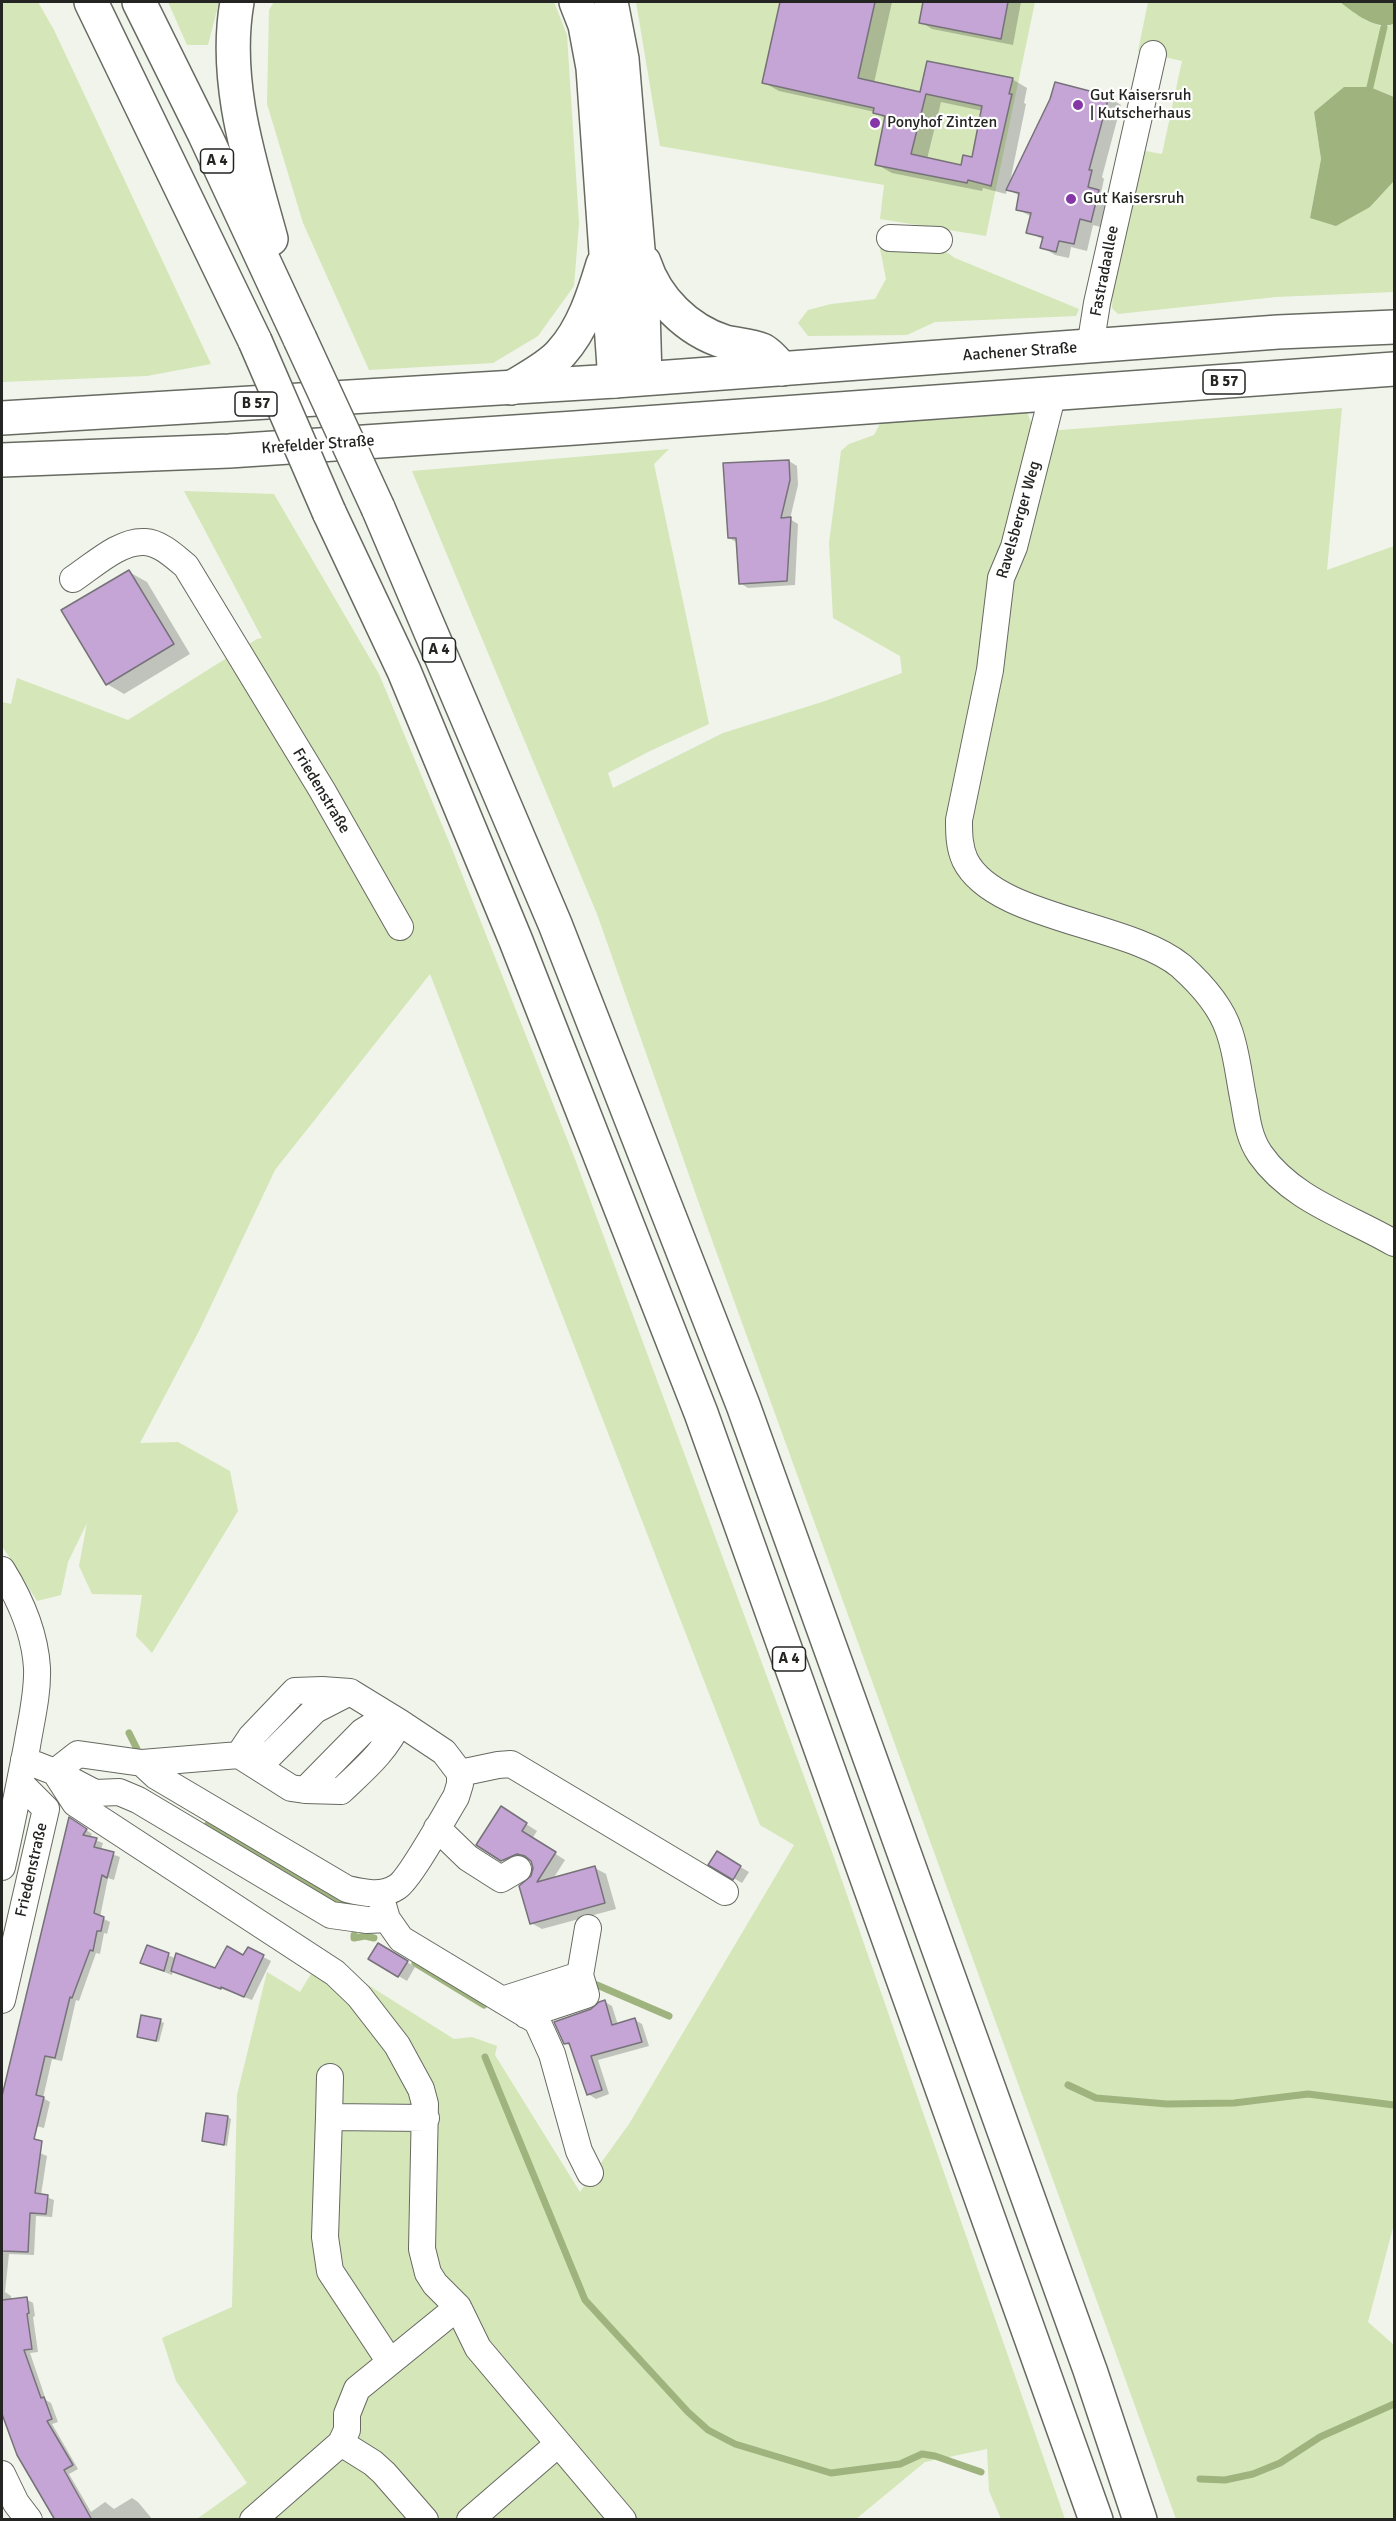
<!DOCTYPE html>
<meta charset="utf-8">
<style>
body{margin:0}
#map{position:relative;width:1396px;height:2521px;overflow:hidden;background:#f0f4ea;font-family:Signika,sans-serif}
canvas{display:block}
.frame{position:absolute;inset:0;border:3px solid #242522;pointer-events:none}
</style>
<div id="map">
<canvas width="1396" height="2521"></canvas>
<div class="frame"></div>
</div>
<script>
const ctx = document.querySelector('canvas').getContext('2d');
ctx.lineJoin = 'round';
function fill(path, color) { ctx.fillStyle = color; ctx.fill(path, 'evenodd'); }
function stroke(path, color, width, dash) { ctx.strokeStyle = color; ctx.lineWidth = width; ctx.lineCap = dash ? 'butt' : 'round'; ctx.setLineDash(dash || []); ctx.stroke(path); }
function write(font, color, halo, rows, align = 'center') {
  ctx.font = font + ' Signika,sans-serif'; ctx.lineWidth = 4.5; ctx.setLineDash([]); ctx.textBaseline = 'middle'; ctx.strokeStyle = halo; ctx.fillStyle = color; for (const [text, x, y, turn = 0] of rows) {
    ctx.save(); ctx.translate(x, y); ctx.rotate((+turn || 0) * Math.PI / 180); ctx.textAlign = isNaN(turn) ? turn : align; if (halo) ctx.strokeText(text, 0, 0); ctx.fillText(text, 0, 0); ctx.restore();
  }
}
const green = new Path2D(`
 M2,2H38L54,30L211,364L147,376L2,382Z
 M168,2H219L208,45H187Z
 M274,2H554L567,35L579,223L574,286L538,336L493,363L369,370L303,223L267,104L269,10Z
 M636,2H1035L986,236L880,219L884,185L660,146Z
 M1148,2H1340L1367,21L1384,27L1394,24V97L1370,87L1314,112L1321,159L1310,218L1370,207L1394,181V292L1276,297L1118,314L1112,308L1113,287L1140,150L1162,154L1182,61L1138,51Z
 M884,242L935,244L955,258L1079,309L1076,316L935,322L907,335L808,336L798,323L808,310L831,304L875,299L886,279L880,249Z
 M1342,408L1327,570L1394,546V2224L1368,2322L1394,2345V2519H1176L708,1229L597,914L412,471L669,449L654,464L709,724L650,751L608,773L613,788L723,733L822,702L902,673L900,656L833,618L829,543L841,451L849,444L874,435L882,420H942L1027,412L1035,432Z
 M184,491L274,494L379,674L452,849L575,1159L832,1852L1065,2519H1001L989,2491L987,2449L925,2462L856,2519H197L247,2483L176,2381L162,2338L232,2307L237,2095L267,1972L300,1992L322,1956L454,2039L472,2037L497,2046L495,2055L580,2192L629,2124L794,1845L760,1825L430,974L275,1170L199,1331L140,1443L178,1442L230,1471L238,1511L152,1653L136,1636L142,1595L92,1594L79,1566L87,1523L68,1562L61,1595L37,1601L2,1546V702L11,704L17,678L128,720L257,639L262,638Z`);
const water = new Path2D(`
 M1340,2H1394V24C1374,30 1356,14 1340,2Z
 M1344,87H1370L1394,97V181L1370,207L1336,226L1310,218L1321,159L1314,112Z`);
const shadow = new Path2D(`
 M781,2H892L874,83L921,93L1012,79L1027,88L1024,103L1026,104L1009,187L1108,97L1121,105L1102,177L1104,179L1101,193L1111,199L1104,228L1093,225L1087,251L1071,247L1069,258L1055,255L1042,247L1044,240L1028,232L1032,217L1017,209L1020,196L1007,189L1006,194L983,188L982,191L892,173L876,164L886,119L875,112L779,91L763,82ZM941,102L983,111L973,159L962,167L927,159Z
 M925,2H1021L1013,45L932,29L921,22Z
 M789,461L797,466L798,485L790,519L798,524L795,585L748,588L740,583L738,543L729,538Z
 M129,572L147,582L190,654L124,694L107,684Z
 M512,1815L537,1831L532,1839L565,1860L553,1879L595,1868L606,1874L616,1909L542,1929L531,1923L534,1868L532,1860L513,1867L502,1860Z
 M70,1819L92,1834L90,1838L103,1843L101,1850L120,1857L114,1880L108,1878L100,1917L110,1922L107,1934L104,1933L100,1954L96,1953L79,2001L76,2000L62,2061L52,2059L43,2098L50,2102L44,2128L2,2117V2103Z
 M717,1853L749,1872L742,1883L710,1864Z
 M379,1945L415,1967L407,1981L370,1959Z
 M148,1947L175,1958L216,1969L243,1957L248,1949L271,1961L252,2000L173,1971L172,1975L151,1967L142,1962Z
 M605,2002L612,2006L618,2025L635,2020L642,2024L649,2046L598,2060L609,2094L596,2099L588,2094L572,2047L565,2043L592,2011Z
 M160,2021L164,2023L159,2042L138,2036Z
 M228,2117L231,2119L227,2146L204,2140Z
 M2,2149L40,2153L47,2156L41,2195L54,2200L52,2217L36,2216L34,2255L9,2254L5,2292L11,2296L12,2301L26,2299L33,2303L35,2316L33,2317L38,2352L30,2353L46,2400L51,2403L58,2422L52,2424L78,2469L69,2474L91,2512L105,2502L114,2509L132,2498L138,2502L153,2520H59L18,2454L2,2409Z`);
const stream = new Path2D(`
 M1370,87L1384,27
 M129,1733L137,1749
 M208,1824L344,1906
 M354,1935V1938L365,1936L374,1938
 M415,1963L484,2005
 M597,1985L669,2016
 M485,2057L585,2300L688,2412L708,2430L735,2444L831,2473L900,2464L922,2454L935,2456L981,2472
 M1068,2085L1096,2098L1167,2104L1234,2103L1308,2094L1394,2105
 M1200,2479L1225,2480L1253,2474L1280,2463L1320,2437L1394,2404`);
const building = new Path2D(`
 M780,2H875L858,78L920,92L927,61L1013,78L1009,94H1012L991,186L968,180L967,183L875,165L885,116L873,113L874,108L762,83ZM926,94L982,106L972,157L963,155L961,165L911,154Z
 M923,2H1008L1001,39L919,23Z
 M1055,82L1109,96L1089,170H1092L1088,187L1099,190L1091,222L1080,219L1074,244L1059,241L1056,252L1040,248L1043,237L1026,233L1031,213L1016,210L1019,193L1006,190L1050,99Z
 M789,460L790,480L781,518L791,517L787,581L739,584L736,538H728L723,463Z
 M129,570L174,644L106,685L61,610Z
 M501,1806L527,1823L522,1831L556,1852L537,1882L595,1866L605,1903L530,1924L519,1886L531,1876L533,1868L531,1861L525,1856L517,1854L501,1861L476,1845Z
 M69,1817L87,1829L83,1835L97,1838L94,1847L114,1852L107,1878L102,1875L94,1913L104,1917L101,1931H97L93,1951L90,1950L72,1998L70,1997L55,2058L45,2056L36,2095L44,2097L34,2139L42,2141L35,2193L48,2195L46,2214L30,2213L28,2252L2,2251V2096Z
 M717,1851L741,1866L733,1880L708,1865Z
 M378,1943L408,1961L398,1977L368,1959Z
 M147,1945L169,1953L164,1971L140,1963Z
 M227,1946L243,1955L248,1947L264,1955L244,1997L221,1987V1989L171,1971L176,1953L215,1968Z
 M605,2000L612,2025L635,2018L642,2042L591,2056L602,2090L587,2095L569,2043L564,2044L554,2022L591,2009L599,2002Z
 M141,2015L161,2019L156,2041L137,2037Z
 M206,2113L228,2116L224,2145L202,2141Z
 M27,2297L29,2313L27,2314L32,2349L24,2350L41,2398L44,2397L52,2419L47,2421L73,2465L64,2470L92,2520H55L17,2455L2,2414V2300Z`);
const minor = new Path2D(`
 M890,238L939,240
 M1090,347L1097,303L1153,54
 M1053,393L1014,547L1001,578L990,670L959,820C959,833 959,847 965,860C994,919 1129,923 1181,966C1200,983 1221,1006 1229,1031C1237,1053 1239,1079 1244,1102C1247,1120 1249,1138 1260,1154C1292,1200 1348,1216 1394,1243
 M73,579C93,566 120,540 145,542C161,543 175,557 186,566L322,790L400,927
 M2,1570C20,1599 35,1634 37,1668C38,1694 31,1721 27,1746C19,1787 11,1827 2,1867
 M350,1692L315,1710L270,1755H239L291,1788L305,1790L362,1732L375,1724L399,1722
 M24,1760L55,1772L75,1803L335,1973L359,1996L397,2045L421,2089L425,2104L422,2249L428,2273L435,2284L458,2307L478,2348L623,2520
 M142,1763L239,1755L251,1737L295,1691L322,1690L350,1692L399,1722L444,1752L460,1773V1784L456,1797C446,1813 410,1879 397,1887C382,1897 364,1893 347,1889L156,1776L142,1763L78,1754L55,1772L95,1793L119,1792L138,1800L331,1915L367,1920L387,1919
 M460,1773L498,1765L511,1764L725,1892
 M305,1790L341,1791C364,1769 386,1751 399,1722
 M437,1828L468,1858L501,1879L518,1869
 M382,1902L387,1919L401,1939L537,2021L552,2054L579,2151L590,2173
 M2,2000L46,1809L20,1783
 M502,2000L580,1975L588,1928
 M526,2015L586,1995L580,1975
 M329,2117L330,2077
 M390,2362L330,2271L325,2237L329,2117L426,2118
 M341,2443L373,2463L384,2473L425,2520
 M2,2474L16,2503L29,2520
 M253,2520L341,2443L347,2430V2414L357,2389L458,2307
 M470,2520L558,2444`);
const major = new Path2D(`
 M2,418L615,381L1278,332L1394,327
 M2,460L229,451L575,428L1394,369`);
const highway = new Path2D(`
 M91,2L255,341
 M139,2L205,135L300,339
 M237,2C223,82 250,162 271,239
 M576,2L585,25L593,68L615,381
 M611,2L622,59L643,309L645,378
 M644,262C656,299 687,330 725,342C737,345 750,345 762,350C769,353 777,363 782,369
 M511,388C527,378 549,367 561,353C583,329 594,294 603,264
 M378,508L555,924L743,1405L1090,2370L1140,2520
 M329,512L404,671L516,941L701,1413L1096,2520`);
const highwayBridge = new Path2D(`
 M300,339L378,508
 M255,341L329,512`);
const markers = [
 [1078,105,6,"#8536a7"],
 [875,123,6,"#8536a7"],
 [1071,199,6,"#8536a7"]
];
const shields = [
 [217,161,33],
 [1224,382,42],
 [256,404,42],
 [439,650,33],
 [789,1659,33]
];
const shieldNames = [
 ["A 4",217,161],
 ["B 57",1224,382],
 ["B 57",256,404],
 ["A 4",439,650],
 ["A 4",789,1659]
];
const poiNames = [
 ["Gut Kaisersruh",1090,96],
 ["| Kutscherhaus",1090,114],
 ["Ponyhof Zintzen",887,123],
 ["Gut Kaisersruh",1083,199]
];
const streetNames = [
 ["Fastradaallee",1105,271,-79],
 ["Aachener Straße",1020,352,-4],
 ["Krefelder Straße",318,445,-4],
 ["Ravelsberger Weg",1019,520,-74],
 ["Friedenstraße",321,791,59],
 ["Friedenstraße",32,1870,-77]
];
fill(green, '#d5e6b9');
fill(water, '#9fb37e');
fill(shadow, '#0003');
stroke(stream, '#9fb37e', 7);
fill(building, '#c5a5d5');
stroke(building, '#77727a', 1.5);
stroke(minor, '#666a61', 28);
stroke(major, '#666a61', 36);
stroke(highway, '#666a61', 36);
stroke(minor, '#fff', 26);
stroke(major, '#fff', 33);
stroke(highway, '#fff', 33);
stroke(highwayBridge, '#666a61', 36, []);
stroke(highwayBridge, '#fff', 33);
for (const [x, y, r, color] of markers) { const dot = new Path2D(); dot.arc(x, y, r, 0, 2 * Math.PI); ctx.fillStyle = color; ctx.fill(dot); stroke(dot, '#fff', 2); }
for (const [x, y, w] of shields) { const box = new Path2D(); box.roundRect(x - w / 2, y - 12, w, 24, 4.5); ctx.fillStyle = '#fff'; ctx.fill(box); stroke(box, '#242522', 1.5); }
write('bold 15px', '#242522', null, shieldNames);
write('16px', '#242522', '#fff', poiNames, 'left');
write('16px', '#242522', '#fff', streetNames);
</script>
